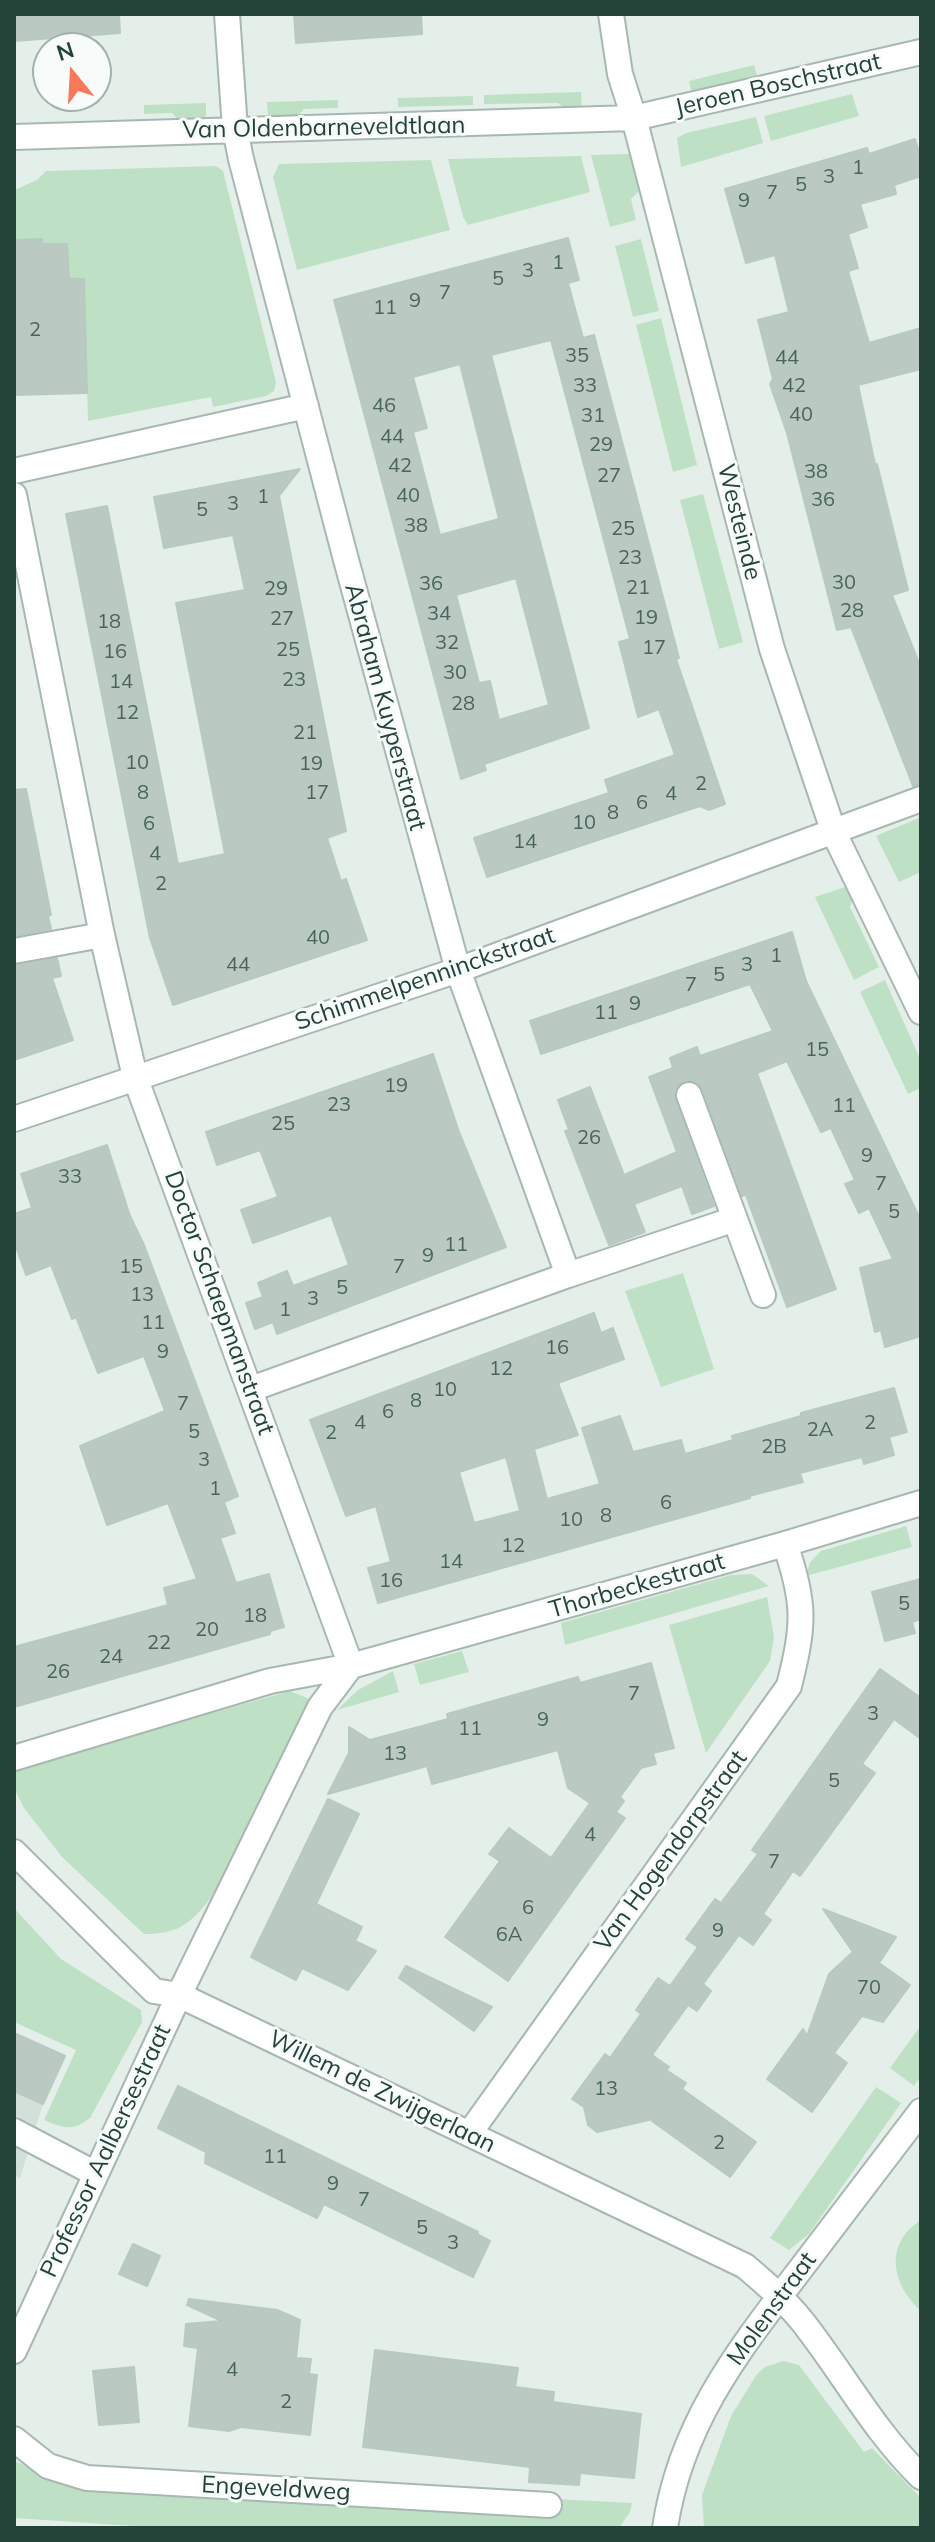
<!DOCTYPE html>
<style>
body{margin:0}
#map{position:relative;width:935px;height:2542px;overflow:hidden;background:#e5efea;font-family:Mulish,sans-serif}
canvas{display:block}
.frame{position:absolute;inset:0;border:16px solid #234338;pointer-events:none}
.north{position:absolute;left:32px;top:32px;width:80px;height:80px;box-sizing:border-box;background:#f7fbf9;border:2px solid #a2b1ac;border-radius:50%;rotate:342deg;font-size:22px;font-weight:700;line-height:32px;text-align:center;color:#234338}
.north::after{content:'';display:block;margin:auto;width:28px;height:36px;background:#fa7759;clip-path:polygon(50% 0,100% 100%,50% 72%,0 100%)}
</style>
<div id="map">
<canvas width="935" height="2542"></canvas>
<div class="frame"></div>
<div class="north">N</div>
</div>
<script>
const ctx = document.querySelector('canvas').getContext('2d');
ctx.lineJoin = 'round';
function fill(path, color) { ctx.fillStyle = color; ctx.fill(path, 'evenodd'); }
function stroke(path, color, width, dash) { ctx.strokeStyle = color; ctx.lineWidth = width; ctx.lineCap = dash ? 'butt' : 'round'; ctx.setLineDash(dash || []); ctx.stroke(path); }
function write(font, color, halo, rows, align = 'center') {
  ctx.font = font + ' Mulish,sans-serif'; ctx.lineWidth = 6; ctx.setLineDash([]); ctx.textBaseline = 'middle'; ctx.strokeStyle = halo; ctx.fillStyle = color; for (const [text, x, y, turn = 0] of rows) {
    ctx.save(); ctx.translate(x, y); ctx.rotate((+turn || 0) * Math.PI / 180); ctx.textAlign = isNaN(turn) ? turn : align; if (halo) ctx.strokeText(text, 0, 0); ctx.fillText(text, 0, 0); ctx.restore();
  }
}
const built = new Path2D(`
 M14,2033L65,2056L43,2104L20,2178L14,2175Z`);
const green = new Path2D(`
 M754,65L758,79L692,94L689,81Z
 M581,92L582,110H567L558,103L484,104V95Z
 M852,94L859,116L771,141L764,116Z
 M473,96V105L398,107V98Z
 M338,100V108L304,109L296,118L268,116L267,102Z
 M206,103V116L196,121H179L172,113L144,114V105Z
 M756,117L763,143L681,167L677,138L686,133Z
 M630,154L640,190L631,199L636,220L610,227L591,155Z
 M581,156L590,192L468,225L463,217L448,159Z
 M431,160L450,230L297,270L273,177L279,164Z
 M216,166L223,171L276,382L274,391L266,396L213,407L211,397L88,421L84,279H69L42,244V239L14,240V190L37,180L46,171Z
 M641,239L659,311L633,317L615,246Z
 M661,318L697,465L673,472L636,325Z
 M703,494L743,642L719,649L680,500Z
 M921,817V872L899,882L876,836Z
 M848,886L854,897L850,907L879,967L854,980L815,897Z
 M885,980L921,1061V1088L908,1094L860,992Z
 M683,1273L714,1369L661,1387L625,1291Z
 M906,1526L912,1547L806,1576L810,1562L821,1551Z
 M752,1574L769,1586L565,1645L561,1623L731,1575Z
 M767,1597L774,1637L770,1661L706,1753L669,1625Z
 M462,1651L469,1672L420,1685L414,1664Z
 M393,1671L399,1692L337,1710L358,1690Z
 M290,1691L307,1698L315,1708L210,1899C189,1925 178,1934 144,1934L62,1857L24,1808L14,1788V1769Z
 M14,1908L61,1959L141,2010L142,2022L90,2118C73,2132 63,2128 44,2120L76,2050L14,2022Z
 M921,2025V2076L914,2086L890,2068Z
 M876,2087L901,2103L809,2234L789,2250L770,2238Z
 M921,2220V2311C892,2285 883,2244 921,2220Z
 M783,2361L799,2365L864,2452L872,2448L921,2498V2528H704L702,2495L731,2416L757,2374L765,2367Z
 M14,2461L57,2479L553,2518L555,2499L632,2503L630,2512L619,2528H163L14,2518Z`);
const building = new Path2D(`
 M14,14H119L120,33L14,41Z
 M294,14H421L422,34L296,43Z
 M915,139L921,159V176L894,185L896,194L860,204L867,227L848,234L858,268L848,271L869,343L921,328V369L858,385L875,464H877L908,590L892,595L921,668V784L913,786L851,627L837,630L787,433L770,384L773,379L758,320L789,312L775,255L746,263L725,189L867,148L869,154Z
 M568,238L579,280L568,283L583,338L594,335L679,658L676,659L725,804L709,810L700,806L487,877L474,838L609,793L605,780L675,755L659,709L638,717L619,642L630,639L551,340L491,355L589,728L484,764L486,770L461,779L334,300ZM460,364L499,519L440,535L413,432L427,428L413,377ZM516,578L549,705L499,720L490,681L479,683L456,595Z
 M42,239V244H67L69,279H84L87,393L14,395V240Z
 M300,469L279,496L346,831L327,838L341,881L346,879L367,940L173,1005L150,938L66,514L107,506L178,864L225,854L176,603L245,590L233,535L164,548L154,497Z
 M26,789L51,915L48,916L51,929L14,936V790Z
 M792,932L806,981L921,1221V1336L885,1347L881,1330L875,1332L860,1268L893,1259L869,1208L859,1213L845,1184L855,1180L831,1128L821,1132L787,1061L757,1073L836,1289L787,1307L746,1195L742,1196L703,1090L698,1083L691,1080L678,1085L674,1092L675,1099L714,1206L692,1214L682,1186L634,1204L645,1232L609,1245L565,1131L569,1130L558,1100L590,1087L624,1175L677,1152L649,1077L673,1068L670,1058L697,1047L700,1056L773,1031L750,984L541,1054L530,1021Z
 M57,958L61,976L52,978L73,1040L14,1060V966Z
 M433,1054L459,1132L506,1247L277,1334L273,1322L255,1329L246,1303L263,1297L258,1283L287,1271L293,1286L349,1265L331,1215L253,1243L241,1210L278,1197L260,1150L217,1165L206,1132Z
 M107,1145L130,1216L144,1245L238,1496L224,1502L235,1533L220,1538L236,1583L269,1574L284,1627L270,1631V1634L14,1707V1647L168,1605L164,1588L197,1579L168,1503L107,1525L80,1446L165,1411L144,1356L98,1373L76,1317L72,1319L51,1265L26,1275L14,1241V1214L32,1208L21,1174Z
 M594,1313L601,1333L613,1328L624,1359L558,1383L578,1435L534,1449L547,1499L600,1484L582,1428L620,1416L633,1452L681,1440L685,1454L733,1440L732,1436L801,1416V1413L894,1388L907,1432L889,1437L894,1455L864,1464L862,1457L800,1473L803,1482L749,1496L750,1498L378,1603L368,1568L391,1562L376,1506L346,1516L310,1420ZM506,1457L520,1511L474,1523L459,1472Z
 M921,1579V1619L912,1622L915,1633L885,1641L872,1592Z
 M651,1663L674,1748L653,1753L656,1764L641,1768L620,1797L624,1801L616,1812L625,1818L508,1981L445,1937L500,1861L489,1854L509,1828L551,1858L590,1803L568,1788L558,1750L432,1784L427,1766L328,1794L349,1753V1727L370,1740L448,1719L447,1714L578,1677L580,1683Z
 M880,1669L921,1698V1739L894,1719L862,1764L875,1773L800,1876L793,1871L763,1914L771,1920L753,1945L739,1935L703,1984L711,1991L697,2011L688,2005L652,2055L669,2067L666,2070L686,2083L682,2089L756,2142L730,2177L652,2121L653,2119L597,2132L588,2125L584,2107L572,2099L605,2054L610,2058L641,2014L636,2010L658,1978L670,1986L698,1947L686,1939L715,1899L721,1903L758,1854L752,1850Z
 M328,1799L359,1814L316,1904L362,1927L355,1941L376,1951L348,1990L302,1968L296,1980L251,1957Z
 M823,1909L896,1937L879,1963L910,1985L883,2022L862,2016L834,2053L847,2063L812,2112L767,2079L803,2029L807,2036L829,1974L853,1952Z
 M406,1966L492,2007L474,2031L399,1978Z
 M14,2033L65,2056L43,2104L14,2091Z
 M178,2086L478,2232L477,2234L490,2241L473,2277L324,2204L317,2218L205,2163L206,2152L158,2128Z
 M133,2244L160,2256L147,2286L119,2274Z
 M189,2299L277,2310L300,2320L296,2358L311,2359L309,2374L317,2375L310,2435L241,2427L229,2431L189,2426L198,2348L184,2346L186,2324L222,2321L187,2305Z
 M375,2350L518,2368L515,2387L554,2392L553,2402L641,2414L634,2478L580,2473L579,2485L529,2482L530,2467L363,2447Z
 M134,2367L139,2422L99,2425L93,2371Z`);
const minor = new Path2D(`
 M227,14L235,129L241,159L345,556L458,970L568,1275L735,1219
 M611,14L620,74L634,118L772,649L834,833L921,1012
 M14,137L634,118L921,52
 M14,471L306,406
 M14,495L102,935L135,1077L351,1666
 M14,951L102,935
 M689,1095L763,1295
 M14,1119L458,970L921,799
 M251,1389L568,1275
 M14,1758L270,1681L351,1666L785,1544L921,1503
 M14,1852L154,1991L179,1995L745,2266C765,2283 785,2300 802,2321C843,2373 874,2431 921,2477
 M14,2131L94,2173
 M469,2134L789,1686C804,1626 806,1604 785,1544
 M14,2351L179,1995L320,1707L351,1666
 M14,2439L48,2466L87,2478L549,2505
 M665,2528C681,2420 742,2346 806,2262C845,2211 883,2161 921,2111`);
const numberNames = [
 ["1",858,168],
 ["3",829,177],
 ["5",801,185],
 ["7",772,193],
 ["9",744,201],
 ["1",558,263],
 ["3",528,271],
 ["5",498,279],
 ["7",445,293],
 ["9",415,301],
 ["11",385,308],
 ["2",35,330],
 ["35",577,356],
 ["44",787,358],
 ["33",585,386],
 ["42",794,386],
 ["46",384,406],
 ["40",801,415],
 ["31",593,416],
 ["44",392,437],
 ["29",601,445],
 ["42",400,466],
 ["38",816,472],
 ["27",609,476],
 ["40",408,496],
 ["1",263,497],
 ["36",823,500],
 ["3",233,504],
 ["5",202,510],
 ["38",416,526],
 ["25",623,529],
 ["23",630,558],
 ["30",844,583],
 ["36",431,584],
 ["21",638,588],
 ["29",276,589],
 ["28",852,611],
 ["34",439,614],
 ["19",646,618],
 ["27",282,619],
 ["18",109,622],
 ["32",447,643],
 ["17",654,648],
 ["25",288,650],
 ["16",115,652],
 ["30",455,673],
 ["23",294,680],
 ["14",121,682],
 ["28",463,704],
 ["12",127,713],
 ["21",305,733],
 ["10",137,763],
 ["19",311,764],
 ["2",701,784],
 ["8",143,793],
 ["17",317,793],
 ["4",671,794],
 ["6",642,803],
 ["8",613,813],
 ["10",584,823],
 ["6",149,824],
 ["14",525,842],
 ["4",155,854],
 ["2",161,884],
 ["40",318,938],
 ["1",776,956],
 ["44",238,965],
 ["3",747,965],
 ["5",719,975],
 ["7",691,985],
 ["9",635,1004],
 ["11",606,1013],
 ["15",817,1050],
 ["19",396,1086],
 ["23",339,1105],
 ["11",844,1106],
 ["25",283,1124],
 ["26",589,1138],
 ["9",867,1156],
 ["33",70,1177],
 ["7",881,1184],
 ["5",894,1212],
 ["11",456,1245],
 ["9",428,1256],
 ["15",131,1267],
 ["7",399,1267],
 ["5",342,1288],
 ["13",142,1295],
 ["3",313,1299],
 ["1",285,1310],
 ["11",153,1323],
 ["16",557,1348],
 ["9",163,1352],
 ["12",501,1369],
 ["10",445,1390],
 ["8",416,1401],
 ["7",183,1404],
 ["6",388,1412],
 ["4",360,1423],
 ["2",870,1423],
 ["2A",820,1430],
 ["5",194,1432],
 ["2",331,1433],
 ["2B",774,1447],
 ["3",204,1460],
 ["1",215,1489],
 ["6",666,1503],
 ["8",606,1516],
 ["10",571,1520],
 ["12",513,1546],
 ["14",451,1562],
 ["16",391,1581],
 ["5",904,1604],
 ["18",255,1616],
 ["20",207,1630],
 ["22",159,1643],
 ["24",111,1657],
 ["26",58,1672],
 ["7",634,1694],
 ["3",873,1714],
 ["9",543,1720],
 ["11",470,1729],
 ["13",395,1754],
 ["5",834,1781],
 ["4",590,1835],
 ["7",774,1862],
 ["6",528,1908],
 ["9",718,1931],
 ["6A",509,1935],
 ["70",869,1988],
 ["13",606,2089],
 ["2",719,2143],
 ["11",275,2157],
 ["9",333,2184],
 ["7",364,2200],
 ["5",422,2228],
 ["3",453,2243],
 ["4",232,2370],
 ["2",286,2402]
];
const streetNames = [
 ["Jeroen Boschstraat",778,85,-13],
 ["Van Oldenbarneveldtlaan",324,128,-1],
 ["Westeinde",739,522,76],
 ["Abraham Kuyperstraat",385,707,75],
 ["Schimmelpenninckstraat",425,979,-19],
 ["Doctor Schaepmanstraat",219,1303,70],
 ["Thorbeckestraat",637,1586,-16],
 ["Van Hogendorpstraat",671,1851,-54],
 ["Willem de Zwijgerlaan",382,2092,26],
 ["Professor Aalbersestraat",106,2151,-65],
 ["Molenstraat",772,2309,-54],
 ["Engeveldweg",276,2489,3]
];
fill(built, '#d3dfd9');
fill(green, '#bee1c5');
fill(building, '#bacac3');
stroke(building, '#b7cac1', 2);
stroke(minor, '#a7b8b1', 28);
stroke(minor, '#fff', 24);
write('20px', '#49655b', null, numberNames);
write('24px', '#234338', '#f7fbf9', streetNames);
</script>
